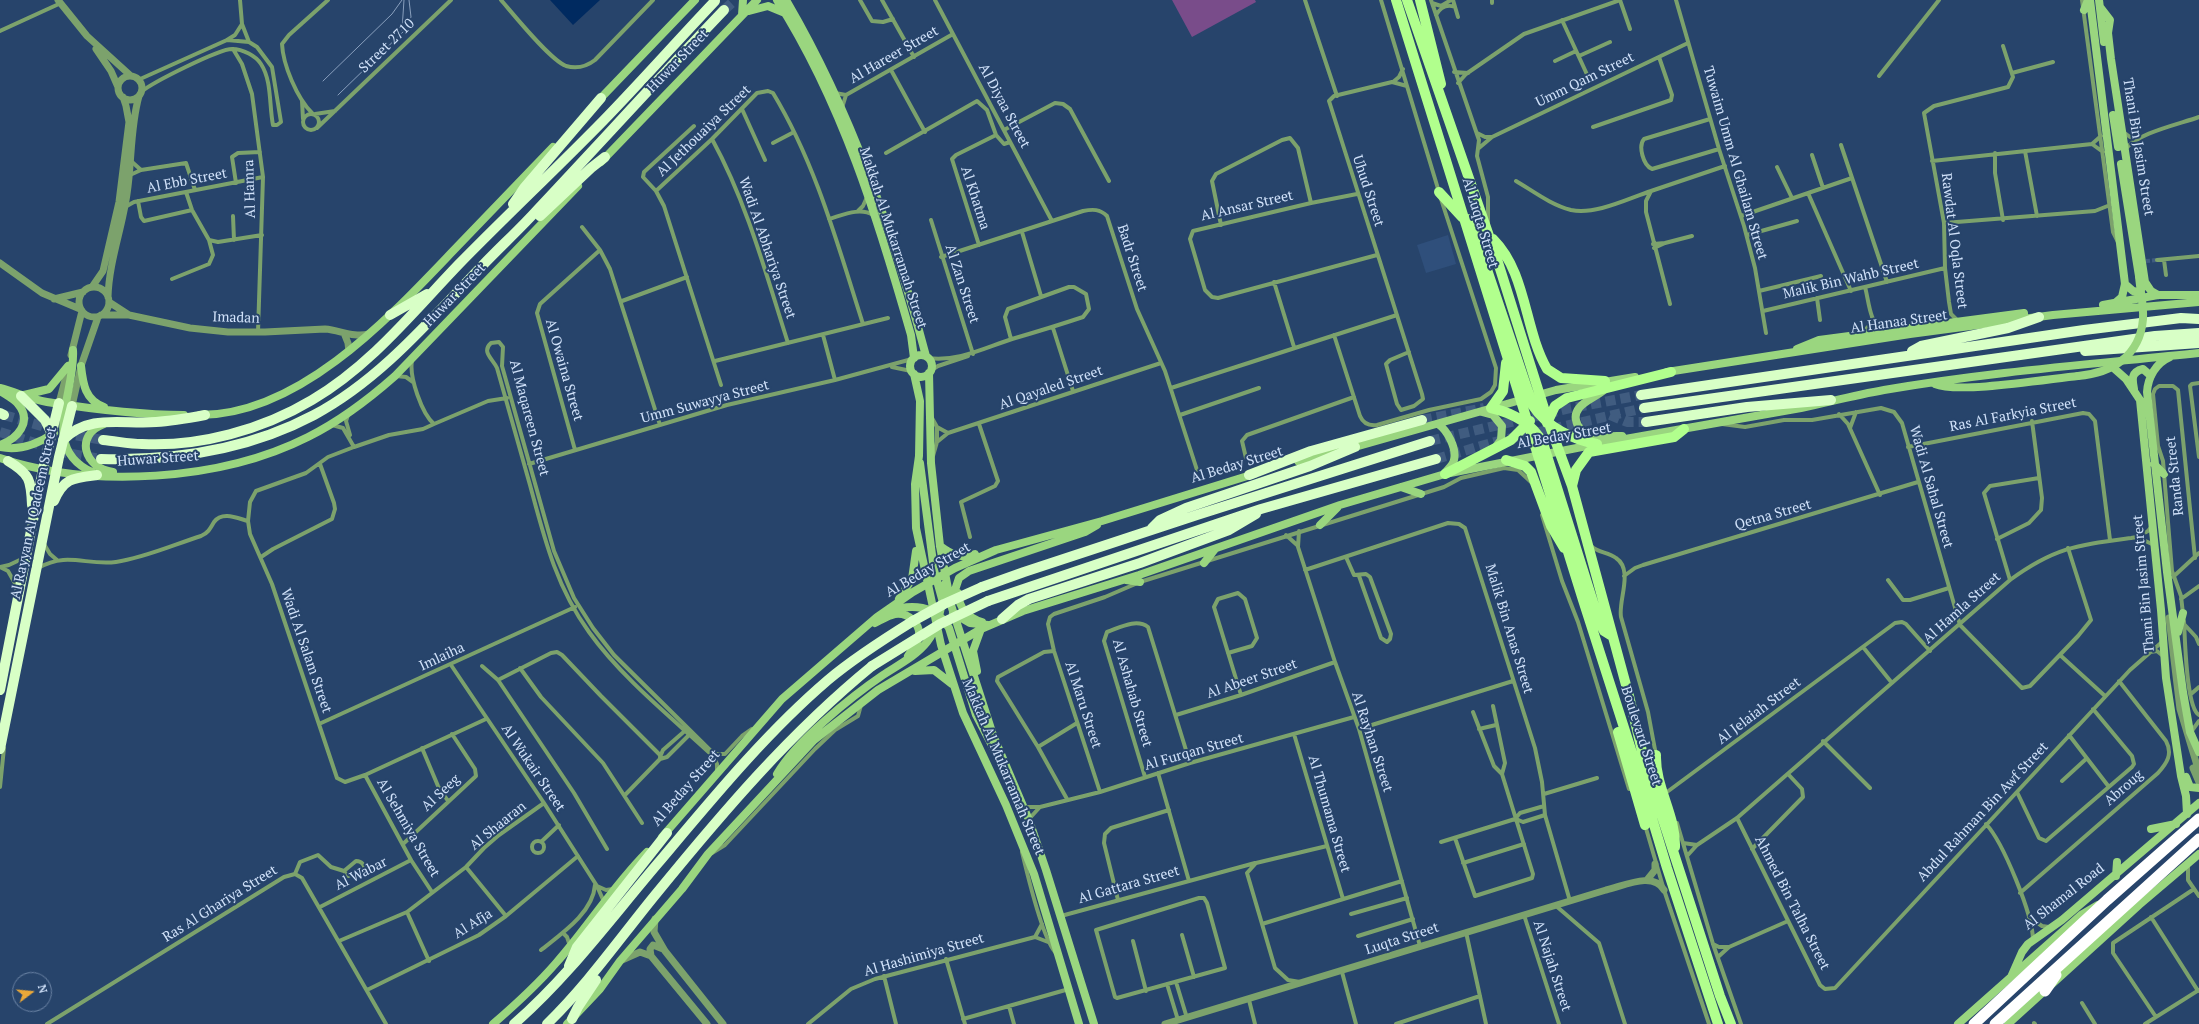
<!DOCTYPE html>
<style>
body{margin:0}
#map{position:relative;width:2199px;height:1024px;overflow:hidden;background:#27446b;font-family:"PT Serif",serif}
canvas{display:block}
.north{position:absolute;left:12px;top:972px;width:40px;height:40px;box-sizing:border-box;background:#27446b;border:1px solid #6b83a4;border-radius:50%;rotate:74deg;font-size:11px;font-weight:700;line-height:16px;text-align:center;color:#d1e2fa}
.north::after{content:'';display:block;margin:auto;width:14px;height:18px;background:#eba939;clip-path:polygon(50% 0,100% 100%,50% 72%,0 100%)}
</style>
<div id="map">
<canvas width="2199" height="1024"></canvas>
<div class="north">N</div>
</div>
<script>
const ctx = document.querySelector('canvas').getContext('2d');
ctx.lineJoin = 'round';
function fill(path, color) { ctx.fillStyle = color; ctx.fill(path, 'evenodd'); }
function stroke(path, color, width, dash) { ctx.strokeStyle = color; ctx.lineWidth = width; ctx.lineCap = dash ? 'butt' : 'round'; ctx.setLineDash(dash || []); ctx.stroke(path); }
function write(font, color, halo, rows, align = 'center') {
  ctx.font = font + ' "PT Serif",serif'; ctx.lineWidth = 4; ctx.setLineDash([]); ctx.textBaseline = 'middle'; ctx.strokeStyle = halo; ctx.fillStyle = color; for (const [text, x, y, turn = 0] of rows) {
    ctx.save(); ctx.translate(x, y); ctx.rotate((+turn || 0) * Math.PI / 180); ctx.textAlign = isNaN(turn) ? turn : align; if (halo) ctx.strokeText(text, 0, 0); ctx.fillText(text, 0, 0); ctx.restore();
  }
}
const built = new Path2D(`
 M1448,235L1456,264L1426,273L1417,245Z`);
const green = new Path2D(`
 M1172,0H1255L1256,2L1192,37Z`);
const water = new Path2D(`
 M550,0H600L573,25Z`);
const minorTunnel = new Path2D(`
 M2146,261L2157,260`);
const trunkTunnel = new Path2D(`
 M724,10L735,0
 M4,415L69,434L103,440
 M1610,415L1627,422H1646
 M1422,420L1484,408
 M0,432L66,453L101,459
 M1430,441L1571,408L1641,395
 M1436,459L1495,442L1644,408`);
const minor = new Path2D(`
 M240,0L242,24L249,42
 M501,0C514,15 550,60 566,66C577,69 586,67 595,60L653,0
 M860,0L872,21L883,22L893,19
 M882,0L914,57
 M935,0L1052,221
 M1305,0L1337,96
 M1381,0L1439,192
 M1431,0L1479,140L1477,156L1488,197V225
 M1453,0L1458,17
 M1492,0V3
 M1676,0L1719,149L1744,226L1755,268L1766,333
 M2082,0L2113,232L2118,242
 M1432,3L1441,6L1451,0
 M1436,15C1440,8 1447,4 1455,7
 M1562,20L1590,81
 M0,31L61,3
 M227,40L235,35L242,24
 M233,49L242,64L252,94L263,177L258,332
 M1579,56L1610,42
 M1555,61L1576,51
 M891,70L925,132
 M1454,72L1468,73
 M2012,73L2053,62
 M1879,76L1939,0
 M138,80L227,40L249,42L257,47L272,67L281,122L277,125H273C269,105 272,81 261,64C256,56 243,49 232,49C219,49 153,82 141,92
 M1393,82L1399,77L1403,69
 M1458,83L1466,74L1524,34L1620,0L1630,29
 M1407,86L1392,82L1334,96L1329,101L1422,394L1423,399L1414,406L1401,410L1397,404L1386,364L1390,360L1409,352
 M835,93L846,95L953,34
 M302,101L303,119
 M842,108L846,95
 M742,109L765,160
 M312,113C297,98 283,65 282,44L289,35L328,0
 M303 122a8 8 0 1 1 16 0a8 8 0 1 1-16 0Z
 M315,114L335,111
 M1710,119L1644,139C1638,146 1643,165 1652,169L1719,149
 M694,126L644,172L643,177L656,191L664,206L721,385
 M1593,127L1671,100L1672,95L1659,57
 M317,128L451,0
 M1004,130L1055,103L1063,104L1070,109L1109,181
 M2122,131L2130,137L2138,138
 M1477,133L1485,137H1491
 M712,139C747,203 766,274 788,343
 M773,143L794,132
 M2092,144L2103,152
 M1841,145L1887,282
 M1479,148L1492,137L1688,43
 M2125,150C2136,133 2180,124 2199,117
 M2025,151L2037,216
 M886,153L977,101L987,110L996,135L1004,144L1010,142
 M1995,153V173L2003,220
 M1812,155L1823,188
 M131,161L141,170
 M1932,161L2092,144L2101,136
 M1777,167L1792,198
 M130,175L141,170L186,163L195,190
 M1516,181C1533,191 1551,205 1571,210C1596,215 1627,199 1651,191
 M236,183L232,157L238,153L260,152
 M656,191L712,139L757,93L768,91L773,93C816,164 838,246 863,324
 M186,192L192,210L209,240L218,242L262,235
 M1808,193L1851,291
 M1357,194L1311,203L1193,231L1190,239L1205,290L1212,297L1218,298L1377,255
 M138,201L141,217L144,221L192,210
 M125,207L134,202L263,177
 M858,211L863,206L867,197
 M233,216L234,240
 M1741,216L1852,178
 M829,219C843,215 860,207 873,215
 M931,220L973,354
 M1944,223L2095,211L2110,205
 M1221,225L1212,181L1216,174L1282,140L1290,138L1298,148L1311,203
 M582,227L600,250L610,269L660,425
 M1022,232L1041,296
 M1747,235L1797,221
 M1653,244L1665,243
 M979,245L952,159L956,155L996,135
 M1654,248L1665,243L1692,236
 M941,257L1083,211C1093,209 1100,209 1107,216L1137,309L1165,371L1197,470
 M2157,260L2199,256
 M2164,260L2166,275
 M172,279L209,264L213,255L209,240
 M1274,282L1294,347
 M1865,287C1869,301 1869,323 1883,330
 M1759,291L1821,276
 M1817,298L1820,320
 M622,301L687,277
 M1670,304L1646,212V201L1651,191L1725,166
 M1763,311L1945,268
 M1958,321L1951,314L1949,302L1945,268L1944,223L1924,113L1934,106L2008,87L2013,77L2003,46
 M1053,328L1073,391
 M1862,333L1870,325L1872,318
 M823,335L835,380
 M1334,335L1360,416C1363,423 1369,426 1377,425L1429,410L1481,399L1491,392L1495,385L1496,368L1441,199
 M928,358C958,362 984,348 1012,339C1036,332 1059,325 1083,317L1089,309L1086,294L1074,287H1069L1008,309L1005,317L1011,339
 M412,361C409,377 422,414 434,424L488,401L507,398
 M715,361L888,318
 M892,367L911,371
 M930,371L938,366L968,356
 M396,376L406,377L413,382
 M2199,383L2192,384L2190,386L2199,457
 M1171,388L1397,315
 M1839,414L1848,424L1880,495
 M348,415L346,421L350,435
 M1180,415L1259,388
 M932,418L937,427L948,433
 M1722,424L1745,427L1784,420H1812L1881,408L1894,412L1902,423L1960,625L2022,688L2030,686L2078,636L2091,620L2068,548
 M332,425L343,428L354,447L389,435L423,429L434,424
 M937,427V442
 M1850,428L1856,412
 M354,447L328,457L306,473L256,491L250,502L248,521L250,534L272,584L337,778L345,782L365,775L486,719
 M1908,447L2083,413L2089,414L2095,421L2110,540
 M575,450L537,313L540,304L600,250
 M933,456L937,442L948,433L1161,363
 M1246,458L1242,441L1247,435L1354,397
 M529,464L727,405L835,380L912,359
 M1542,515L1562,581L1578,622L1629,789
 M1299,531L1298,547L1335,662L1359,729L1420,946
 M1286,535L1297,545
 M970,537L961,502L995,486L998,481L979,424
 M2137,537L2148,531L2152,526
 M1997,539L2029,523L2041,510L2042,498L2032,421
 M44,544L50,554L57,560
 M1591,546C1598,553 1608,552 1616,558C1634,570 1618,600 1621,617L1648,712L1656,755
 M261,557L273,549L332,519L335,509L334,503L320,464
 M1346,557L1354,575L1366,574L1370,577L1391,634L1390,639L1387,642L1381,638L1359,576
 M0,567L8,571L17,587
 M0,567L9,565L24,558
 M38,568C68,551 86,566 116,562C144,558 173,545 201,536C208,533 210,529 214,522C222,511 237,518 248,521
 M1305,570L1448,523L1459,524L1465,528L1535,748L1542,782L1545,815L1570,901
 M1624,576L1635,568L1643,565L1918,482
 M2173,577L2199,553
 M1888,580L1903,600H1910L1949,588
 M2010,580L1984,493L1990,486L2039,478
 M2181,599L2199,586
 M2183,614L2181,596L2172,571L2163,461L2158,446L2153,394L2155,389L2159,386H2173L2178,390L2195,558
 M2184,621C2185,638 2186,708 2199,715
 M2184,624L2196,637L2199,644
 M1863,647L1892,683
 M1054,651L1044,652L998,677L997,681L1038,747L1067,799
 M2150,652L2157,651L2163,656
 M1228,653L1252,646L1257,638L1245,599L1238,593L1218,599L1214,607L1241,695
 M2060,655L2105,696
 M451,665L544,803L597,886L604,902
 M482,666L498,680L574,793L607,849
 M520,668L541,697L603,763L642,823
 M498,680L551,653L557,652L562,655L601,696L660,755
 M2191,694L2199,687
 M1493,706L1505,763L1502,774
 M1176,715L1241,695L1335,662
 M319,724L575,607
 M1359,729L1513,681
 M1479,729L1496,725
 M2191,732L2199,721
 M1294,734L1343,899
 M2069,735L2109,787
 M1823,741L1870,788
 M1038,747L1077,723
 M422,748L438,786L448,801
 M660,757L663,750L687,729
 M717,772V764L713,756C672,718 621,677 589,632C556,587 544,537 530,485C519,446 508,407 497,368C493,359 481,352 491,343L499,342L503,347L502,366L554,551L574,598L593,628L614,655L714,754H725L742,736L752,729
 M1158,773L1189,881
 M365,775L411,860L432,892
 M1145,777L1104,641L1107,632C1119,628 1136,618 1148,627L1190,763
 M2062,781L2086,759
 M0,787L4,748
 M1100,792L1054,651L1048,624L1050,617L1054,614L1105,597L1140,582L1444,487L1461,478L1504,468L1518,470L1531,482
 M1667,792L1895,623L1902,622L1906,624L1930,651
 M2017,792L2039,838L2046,841L2132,767L2134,764L2132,756L2093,709
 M1544,794L1597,778
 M625,795L660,759L667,757L691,733
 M1024,807H1040L1100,792L1190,763L1354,717
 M1737,818L1820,985L1825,989L1835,988L2130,670L2162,642
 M1029,819L1039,808
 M1516,819L1523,822L1545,815
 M1677,823L1713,944L1741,1024
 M1986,824C2003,842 2033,915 2033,940
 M1645,825L1664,890L1709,1024
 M1455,838L1475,896L1532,878L1533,874L1502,774L1494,766L1473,712
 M532 847a6 6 0 1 1 12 0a6 6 0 1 1-12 0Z
 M541,842L559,825
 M1441,842L1515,819L1520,813L1544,806
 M1683,843L1697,845
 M403,844L476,776L475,769L452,734
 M1752,849L1803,797L1802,789L1788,774
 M1022,852C1027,873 1043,941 1056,953
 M712,853L725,845L815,749L835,730L858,716L861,705
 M1687,856L1697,845L1737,818L2010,580C2055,547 2078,545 2131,538L2137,537L2154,545
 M1463,863L1524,844
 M2188,866V880L2199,896
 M466,867L506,916
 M295,874L300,862L318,855L331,867L344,871L348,876L364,871C365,865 362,861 356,861L344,871
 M597,886L606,890L613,889
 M2020,893L2158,773C2167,763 2173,754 2166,741L2119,681
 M1199,898H1204L1207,903L1225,968L1117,998L1115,997L1096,930Z
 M1118,900L1104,843L1105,834L1111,828L1169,810
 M1555,905L1599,943L1625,1024
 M320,907L411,860
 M407,912L429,961
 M1351,914L1407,898
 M1524,915L1559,1024
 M1061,916L1255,863
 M2029,917L2042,926L2049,927
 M2151,917L2198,991
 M1262,924L1402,881
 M1466,932L1486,1024
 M563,933L567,937L570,946
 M1182,935L1194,977
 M1358,936L1413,919
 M1035,937L1042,924
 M339,941L407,912L466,867L484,848L499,835L544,803
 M1133,941L1146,991
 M1713,944L1719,947H1729
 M541,950C561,934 593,913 595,885
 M1718,957L1729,947L1788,921
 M946,959L965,1024
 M1342,972L1356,1024
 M884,976L896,1024
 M1176,982L1187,1018
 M1300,982L1288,980L1275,968L1247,873L1256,863L1327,846
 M1167,984L1178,1020
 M367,990L479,935L506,916L578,856
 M1249,1000L1255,1024
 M2082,1003L2095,1024
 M1009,1006L1014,1024
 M2156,1017L2113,953V943L2194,889
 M963,1019L1069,989
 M2034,1023L2035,1024
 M47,1024L284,877L295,874L302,878L386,1024
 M808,1024L851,989L875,979L1035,937L1048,942
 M1396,1024L1480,996
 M2145,1024L2199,990`);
const tertiary = new Path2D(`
 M58,0L87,36L131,76
 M96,49L111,71L118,87
 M118 88a12 12 0 1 1 24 0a12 12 0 1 1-24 0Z
 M0,263L42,293L80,309
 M92,287L103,271L119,202L129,122L126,106L123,97
 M79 302a15 15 0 1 1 30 0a15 15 0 1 1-30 0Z
 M108,297C109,262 122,229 127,194C132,162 130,128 139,96
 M54,299L83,292
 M109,302L129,315
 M101,315H129L190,328L228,332H265L325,329C340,330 353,338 369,334
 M344,333L348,343L349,351
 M71,355L82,311
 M59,403L69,365
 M72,406L81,366L98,317
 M2169,618L2180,709L2199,772
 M2193,768L2199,782
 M1647,880L1655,870V864
 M655,919L654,932L665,951L723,1024
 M651,956L650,949L653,945L663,949
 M622,960L640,952L651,956L707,1024
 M1165,1024L1606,890C1624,886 1653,871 1664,890`);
const secondary = new Path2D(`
 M777,0C842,102 878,219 911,335L914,358
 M786,0C851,111 893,232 926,356
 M2090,0L2125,284L2122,297L2115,303
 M2099,0L2104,42
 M2100,7L2110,20L2108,33L2111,59L2145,282L2151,291L2158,295
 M2084,10L2088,0
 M749,11L768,6L785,13
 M742,15L743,0
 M597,102L695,0
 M2113,115L2118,147
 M601,162L757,0
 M2121,164L2139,276
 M2125,284L2133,291L2138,292L2145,285
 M2103,305L2158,295H2199
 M1797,349L1819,340L2024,313
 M73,350C76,392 39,448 92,472
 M910 366a11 11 0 1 1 22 0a11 11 0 1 1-22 0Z
 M2170,357C2156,363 2148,377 2147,392L2167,572L2183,692L2190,732L2199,752
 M2108,363L2126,379L2140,400L2161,610L2166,678L2181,776L2186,796L2187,814
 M81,366C83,384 85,400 104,407
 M1667,372L1910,334L2053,315L2199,302
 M929,373L931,463L940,546L951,605L993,735L1029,820L1046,870L1094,1024
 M914,374L920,401L919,456L915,484L916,528L941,645L963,713L1006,805L1034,874L1079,1024
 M1935,384C1958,394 2048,379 2078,376
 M0,388C16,392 30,399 47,402C92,409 138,415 184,415
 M2134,389C2132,379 2131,372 2143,369L2151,376
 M1604,390C1597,396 1584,401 1579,408C1576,412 1575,416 1576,420C1579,439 1608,436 1622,436
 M0,391C6,395 14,399 18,404C33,422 17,439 0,445
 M24,395L49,389L68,366
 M1482,412L1493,415L1502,426L1501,440L1495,448
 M200,415C299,415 389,318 452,252C486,217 519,182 553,147
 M104,424C74,435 84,468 113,472
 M1438,424C1447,430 1457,448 1454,460C1453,465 1448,469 1445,473
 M0,447C19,451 38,444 54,433
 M0,458C92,489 221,481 308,437C340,421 369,399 395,376L578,186
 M1298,461L1355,447L1556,390L1635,377
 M920,463L934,570L942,599
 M2154,464L2164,474
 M1401,487L1421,494
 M1320,525L1337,508
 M940,546C952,555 961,559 975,554
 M1204,563L1215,549
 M1126,580L1140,582
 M958,593C959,608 968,618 982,622
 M899,599L912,579L916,551
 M952,599L959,578L969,571L1085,532L1097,525
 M888,612C911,603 936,605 949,628L976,715L999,759
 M953,613L970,623L988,625
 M875,623C881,620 889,615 895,614C908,612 921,624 919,637C917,644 912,650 908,656
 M2178,632L2183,613
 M915,671L934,670L952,684
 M977,671L973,651L981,629
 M777,774C795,742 852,696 883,675C898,665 916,656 927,642C939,627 942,603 945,584
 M2186,777L2190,787L2199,788
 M2151,829L2176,824
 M662,837L782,699L877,617L913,592L955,568L996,550L1102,521L1254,474
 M2116,876L2117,862
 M2011,977L2022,952L2028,944L2062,920L2199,803
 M493,1024C515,1005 537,985 556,963C588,927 613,886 647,852
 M567,1024L600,989L620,961L682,889L708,854L814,740L878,690L981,629L1023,611L1139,575L1340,505L1445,474L1597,444L1801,408C1829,402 1856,395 1884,390C1988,372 2094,364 2199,353
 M1958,1024L2081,915L2098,905
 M2008,1024L2139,905L2199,854`);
const primary = new Path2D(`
 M1396,0L1583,600L1636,765L1667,868L1718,1024
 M1407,0L1496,256L1548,421L1572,486L1629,696L1645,764L1720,996L1731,1024
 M1420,0L1441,84
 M1439,192L1462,217
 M1470,219L1533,406C1547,427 1573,440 1597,444
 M1493,239C1527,273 1524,329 1547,369L1561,378L1605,381
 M1491,408C1513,413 1532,423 1543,443L1599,621L1604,631L1612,636
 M1491,408L1503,391L1506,363
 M1547,423L1555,406L1567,398L1671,372
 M1506,460L1525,466L1531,472L1551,526L1564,548
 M1445,474L1511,440L1530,421
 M1572,486L1576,470L1589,452L1674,437L1684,429
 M1618,732L1645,825
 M1656,755C1655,787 1676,815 1675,847`);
const trunk = new Path2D(`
 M513,204L524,188L601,98
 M540,216L591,168L605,157
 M390,315L427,294
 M1912,351L1921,346L2008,328L2039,317
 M2085,351L2199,343
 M1641,395L2084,330L2181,318L2199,319
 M21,396L45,420L52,434
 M1644,408L2155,336L2199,333
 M0,413L4,415
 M1646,422L1747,407L1831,400
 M63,440C89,413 124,425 156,422C173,421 189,418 205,415
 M103,440C116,441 129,444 142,444C199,447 262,430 312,400C371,365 412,313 459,264C506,216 555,170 602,122C640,83 677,41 715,1
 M101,459C176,461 248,450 314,415C380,380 431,319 482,266C500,247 520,229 538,209C600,143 661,76 724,10
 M8,461C30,474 31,480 32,505
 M1249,475L1311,451L1422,420
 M54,501C64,478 73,478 97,475
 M1152,528L1160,520L1186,508L1310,466L1355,447
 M982,587L1024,572L1197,515L1430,441
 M988,601L1261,509L1436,459
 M1002,619L1018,605L1029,599L1140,563L1229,530L1256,514
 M0,690L43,469L59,403
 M0,749L59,457L72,406
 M569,966L577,947L667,833
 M572,1019L578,1007L596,980
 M514,1024C569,976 612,917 659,862C712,799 766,733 828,680C854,658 884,639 913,621
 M547,1024C588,984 620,938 656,894C723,812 790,733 872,666`);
const motorway = new Path2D(`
 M2045,991L2056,975
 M1974,1024L2107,900L2199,819
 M1995,1024L2199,839`);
const tram = new Path2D(`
 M402,30L404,0
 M323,81L392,14L402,0
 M338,95L406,29L411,17L409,0`);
const secondaryBridge = new Path2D(`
 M2078,376C2112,373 2140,356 2143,319C2144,305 2140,290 2139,276`);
const trunkBridge = new Path2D(`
 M913,621L944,604L982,587
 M872,666L940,624L988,601`);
const streetNames = [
 ["Street 2710",387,46,-44],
 ["Al Hareer Street",894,55,-30],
 ["Huwar Street",678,61,-46],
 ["Umm Qam Street",1585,80,-26],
 ["Al Diyaa Street",1004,106,62],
 ["Al Jethouaiya Street",704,131,-44],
 ["Thani Bin Jasim Street",2138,147,81],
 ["Tuwaim Umm Al Ghailam Street",1735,163,74],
 ["Al Ebb Street",187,181,-11],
 ["Al Hamra",250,189,-92],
 ["Uhud Street",1368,191,72],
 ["Al Khatma",975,198,72],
 ["Al Ansar Street",1247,206,-13],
 ["Al Luqta Street",1480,223,73],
 ["Makkah Al Mukarramah Street",893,238,72],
 ["Rawdat Al Oqla Street",1954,241,83],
 ["Wadi Al Abhariya Street",767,248,71],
 ["Badr Street",1132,258,72],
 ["Malik Bin Wahb Street",1851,279,-13],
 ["Al Zan Street",962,284,72],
 ["Huwar Street",455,295,-46],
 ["Imadan",236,318,2],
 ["Al Hanaa Street",1899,322,-8],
 ["Al Owaina Street",564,370,74],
 ["Al Qayaled Street",1051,388,-19],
 ["Umm Suwayya Street",705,402,-15],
 ["Ras Al Farkyia Street",2013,415,-11],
 ["Al Maqareen Street",529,418,75],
 ["Al Beday Street",1564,436,-10],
 ["Huwar Street",158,459,-4],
 ["Al Beday Street",1237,465,-17],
 ["Randa Street",2175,476,-96],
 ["Wadi Al Sahal Street",1931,487,74],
 ["Al Rayyan Al Qadeem Street",34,513,-78],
 ["Qetna Street",1773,515,-16],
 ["Al Beday Street",928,570,-30],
 ["Thani Bin Jasim Street",2144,584,-95],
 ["Al Hamla Street",1962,608,-42],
 ["Malik Bin Anas Street",1509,629,73],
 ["Wadi Al Salam Street",306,651,71],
 ["Imlaiha",442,657,-25],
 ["Al Abeer Street",1252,679,-19],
 ["Al Ashahab Street",1132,693,74],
 ["Al Maru Street",1083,705,72],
 ["Al Jelaiah Street",1759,711,-37],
 ["Boulevard Street",1641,736,72],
 ["Al Rayhan Street",1372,742,72],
 ["Al Furqan Street",1194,752,-16],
 ["Makkah Al Mukarramah Street",1003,767,67],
 ["Al Wukair Street",533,768,56],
 ["Al Beday Street",686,788,-49],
 ["Abroug",2124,788,-41],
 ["Al Seeg",441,793,-43],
 ["Abdul Rahman Bin Awf Street",1983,812,-47],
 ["Al Thumama Street",1329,814,74],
 ["Al Shaaran",498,826,-39],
 ["Al Sehmiya Street",408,828,60],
 ["Al Wabar",361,874,-27],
 ["Al Gattara Street",1129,885,-16],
 ["Al Shamal Road",2064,897,-38],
 ["Ahmed Bin Talha Street",1792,903,63],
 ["Ras Al Ghariya Street",220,904,-32],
 ["Al Afja",473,924,-32],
 ["Luqta Street",1402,939,-18],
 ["Al Hashimiya Street",924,955,-16],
 ["Al Najah Street",1552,966,72]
];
fill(built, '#2f4f7b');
fill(green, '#794c8a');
fill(water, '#002a60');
stroke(minorTunnel, '#405c80', 4, [4, 2]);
stroke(trunkTunnel, '#405c80', 10, [10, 5]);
stroke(minor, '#7ca26c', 4);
stroke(tertiary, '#7ca26c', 7);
stroke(secondary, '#9ad67f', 8);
stroke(primary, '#b1ff8d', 10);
stroke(trunk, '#d8ffc6', 10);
stroke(motorway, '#fff', 11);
stroke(tram, '#899fbd', 1);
stroke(secondaryBridge, '#9ad67f', 8);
stroke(trunkBridge, '#d8ffc6', 10);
write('14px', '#d1e2fa', '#27446b', streetNames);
</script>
